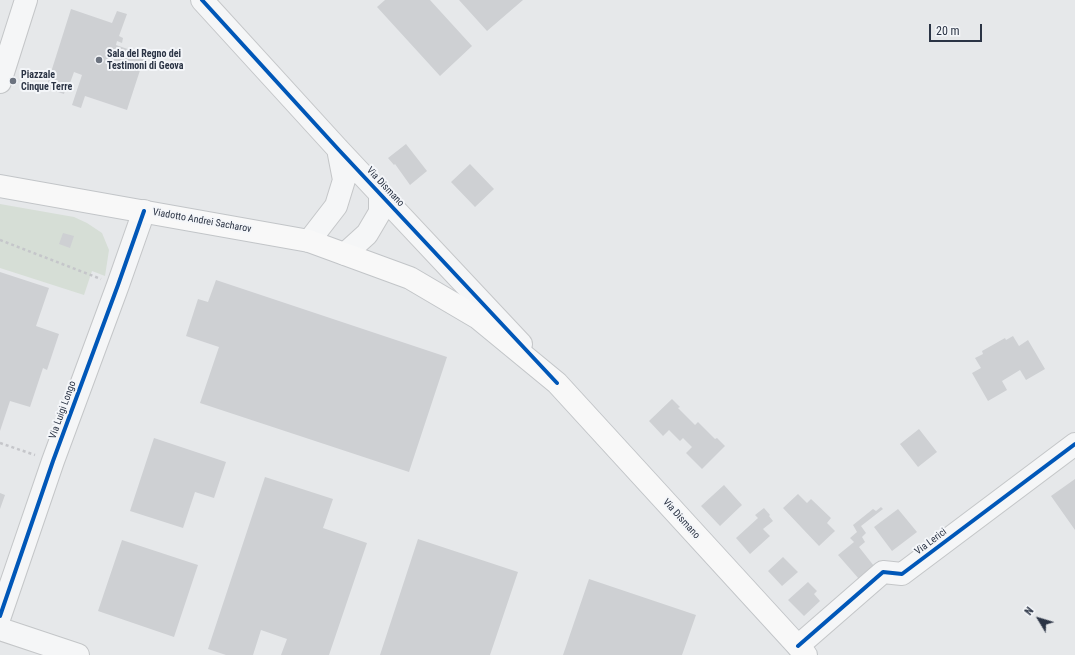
<!DOCTYPE html>
<style>
body{margin:0}
#map{position:relative;width:1075px;height:655px;overflow:hidden;background:#e6e8ea;font-family:"Roboto Condensed",sans-serif}
canvas{display:block}
.north{position:absolute;left:1019px;top:599px;width:40px;height:40px;-webkit-text-stroke:3px #f4f6f9;paint-order:stroke;rotate:308deg;font-size:11px;font-weight:700;line-height:16px;text-align:center;color:#2b3445}
.north::after{content:'';display:block;margin:auto;width:14px;height:18px;background:#2b3445;clip-path:polygon(50% 0,100% 100%,50% 72%,0 100%)}
.scale{position:absolute;left:929px;top:24px;width:53px;height:18px;box-sizing:border-box;border:2px solid #2b3445;border-top:0;padding-left:5px;font-size:12px;line-height:14px;white-space:nowrap;color:#2b3445;-webkit-text-stroke:3px #f4f6f9;paint-order:stroke}
</style>
<div id="map">
<canvas width="1075" height="655"></canvas>
<div class="north">N</div>
<div class="scale">20 m</div>
</div>
<script>
const ctx = document.querySelector('canvas').getContext('2d');
ctx.lineJoin = 'round';
function fill(path, color) { ctx.fillStyle = color; ctx.fill(path, 'evenodd'); }
function stroke(path, color, width, dash) { ctx.strokeStyle = color; ctx.lineWidth = width; ctx.lineCap = dash ? 'butt' : 'round'; ctx.setLineDash(dash || []); ctx.stroke(path); }
function write(font, color, halo, rows, align = 'center') {
  ctx.font = font + ' "Roboto Condensed",sans-serif'; ctx.lineWidth = 4; ctx.setLineDash([]); ctx.textBaseline = 'middle'; ctx.strokeStyle = halo; ctx.fillStyle = color; for (const [text, x, y, turn = 0] of rows) {
    ctx.save(); ctx.translate(x, y); ctx.rotate((+turn || 0) * Math.PI / 180); ctx.textAlign = isNaN(turn) ? turn : align; if (halo) ctx.strokeText(text, 0, 0); ctx.fillText(text, 0, 0); ctx.restore();
  }
}
const green = new Path2D(`
 M0,204L74,217L87,223L102,233L109,250L105,276L92,271L84,295L0,268Z`);
const building = new Path2D(`
 M385,0H430L472,46L440,76L377,7Z
 M459,0H523L487,31Z
 M71,9L112,23L117,11L127,14L119,36L123,38L122,43L117,41L116,45L145,55L127,110L85,96L81,108L72,105L82,75L74,72L70,83L67,82L64,94L46,88Z
 M406,144L427,171L410,185L395,164L394,165L388,158Z
 M470,164L494,189L475,207L451,182Z
 M63,233L74,236L70,248L59,244Z
 M0,272L49,288L36,326L59,334L47,370L43,368L30,407L10,401L0,431Z
 M216,280L447,357L409,472L200,403L219,347L186,336L198,299L208,302Z
 M1013,336L1019,346L1028,340L1045,369L1026,380L1020,370L1002,381L1007,390L988,401L972,373L981,368L975,358L983,354L982,351L1005,338L1006,340Z
 M672,399L680,407L678,408L695,425L698,422L715,439L717,438L725,446L702,469L686,453L692,447L683,438L680,441L669,430L663,436L649,421Z
 M919,429L937,452L918,467L900,444Z
 M154,438L226,462L214,498L195,492L183,528L130,511Z
 M265,477L333,499L323,528L367,543L329,655H281L287,639L261,630L253,655H226L208,649Z
 M1075,479V530L1051,496Z
 M724,485L742,505L720,526L701,506Z
 M0,493L5,495L0,509Z
 M798,494L807,503L811,499L831,518L827,523L835,531L819,546L783,508Z
 M881,507L883,509L861,526L866,533L862,537L865,542L859,547L874,566L859,579L838,555L854,542L850,538L857,532L853,525L873,509L876,511Z
 M764,508L770,515L769,516L773,521L763,529L770,536L750,554L736,538L758,518L755,515Z
 M898,509L917,532L892,551L874,527Z
 M418,539L518,572L490,655H380Z
 M122,540L198,565L174,637L98,611Z
 M783,557L798,572L782,586L768,571Z
 M589,579L696,615L682,655H563Z
 M808,582L817,591L814,594L820,601L804,616L788,600Z`);
const path = new Path2D(`
 M0,240L101,279
 M0,443L35,455`);
const minor = new Path2D(`
 M202,0L338,149L521,344
 M0,82L26,0
 M309,241L336,206L344,180L338,149
 M345,254L367,234L380,212V193
 M0,616L53,461L118,285L144,211
 M0,629L78,655
 M798,646L883,572L902,574L1075,444`);
const major = new Path2D(`
 M0,186L309,241L410,278L478,318L557,383L806,655`);
const cycleway = new Path2D(`
 M202,0L338,149L557,383
 M0,616L53,461L118,285L144,211
 M798,646L883,572L902,574L1075,444`);
const markers = [
 [99,60,4,"#6c737f"],
 [13,81,4,"#6c737f"]
];
const poiNames = [
 ["Sala del Regno dei",107,54],
 ["Testimoni di Geova",107,66],
 ["Piazzale",21,75],
 ["Cinque Terre",21,87]
];
const streetNames = [
 ["Via Dismano",385,187,47],
 ["Viadotto Andrei Sacharov",202,221,10],
 ["Via Luigi Longo",63,410,-70],
 ["Via Dismano",681,519,48],
 ["Via Lerici",931,542,-37]
];
fill(green, '#d6ded6');
fill(building, '#ced0d3');
stroke(minor, '#c4c6c8', 24);
stroke(major, '#c2c5c8', 24);
stroke(path, '#c5c6ca', 2.5, [3, 3]);
stroke(minor, '#f5f6f7', 22);
stroke(major, '#f8f8f8', 22);
stroke(cycleway, '#0057b8', 4);
for (const [x, y, r, color] of markers) { const dot = new Path2D(); dot.arc(x, y, r, 0, 2 * Math.PI); ctx.fillStyle = color; ctx.fill(dot); stroke(dot, '#f4f6f9', 1.5); }
write('bold 10px', '#2b3445', '#f4f6f9', poiNames, 'left');
write('10px', '#2b3445', '#f4f6f9', streetNames);
</script>
